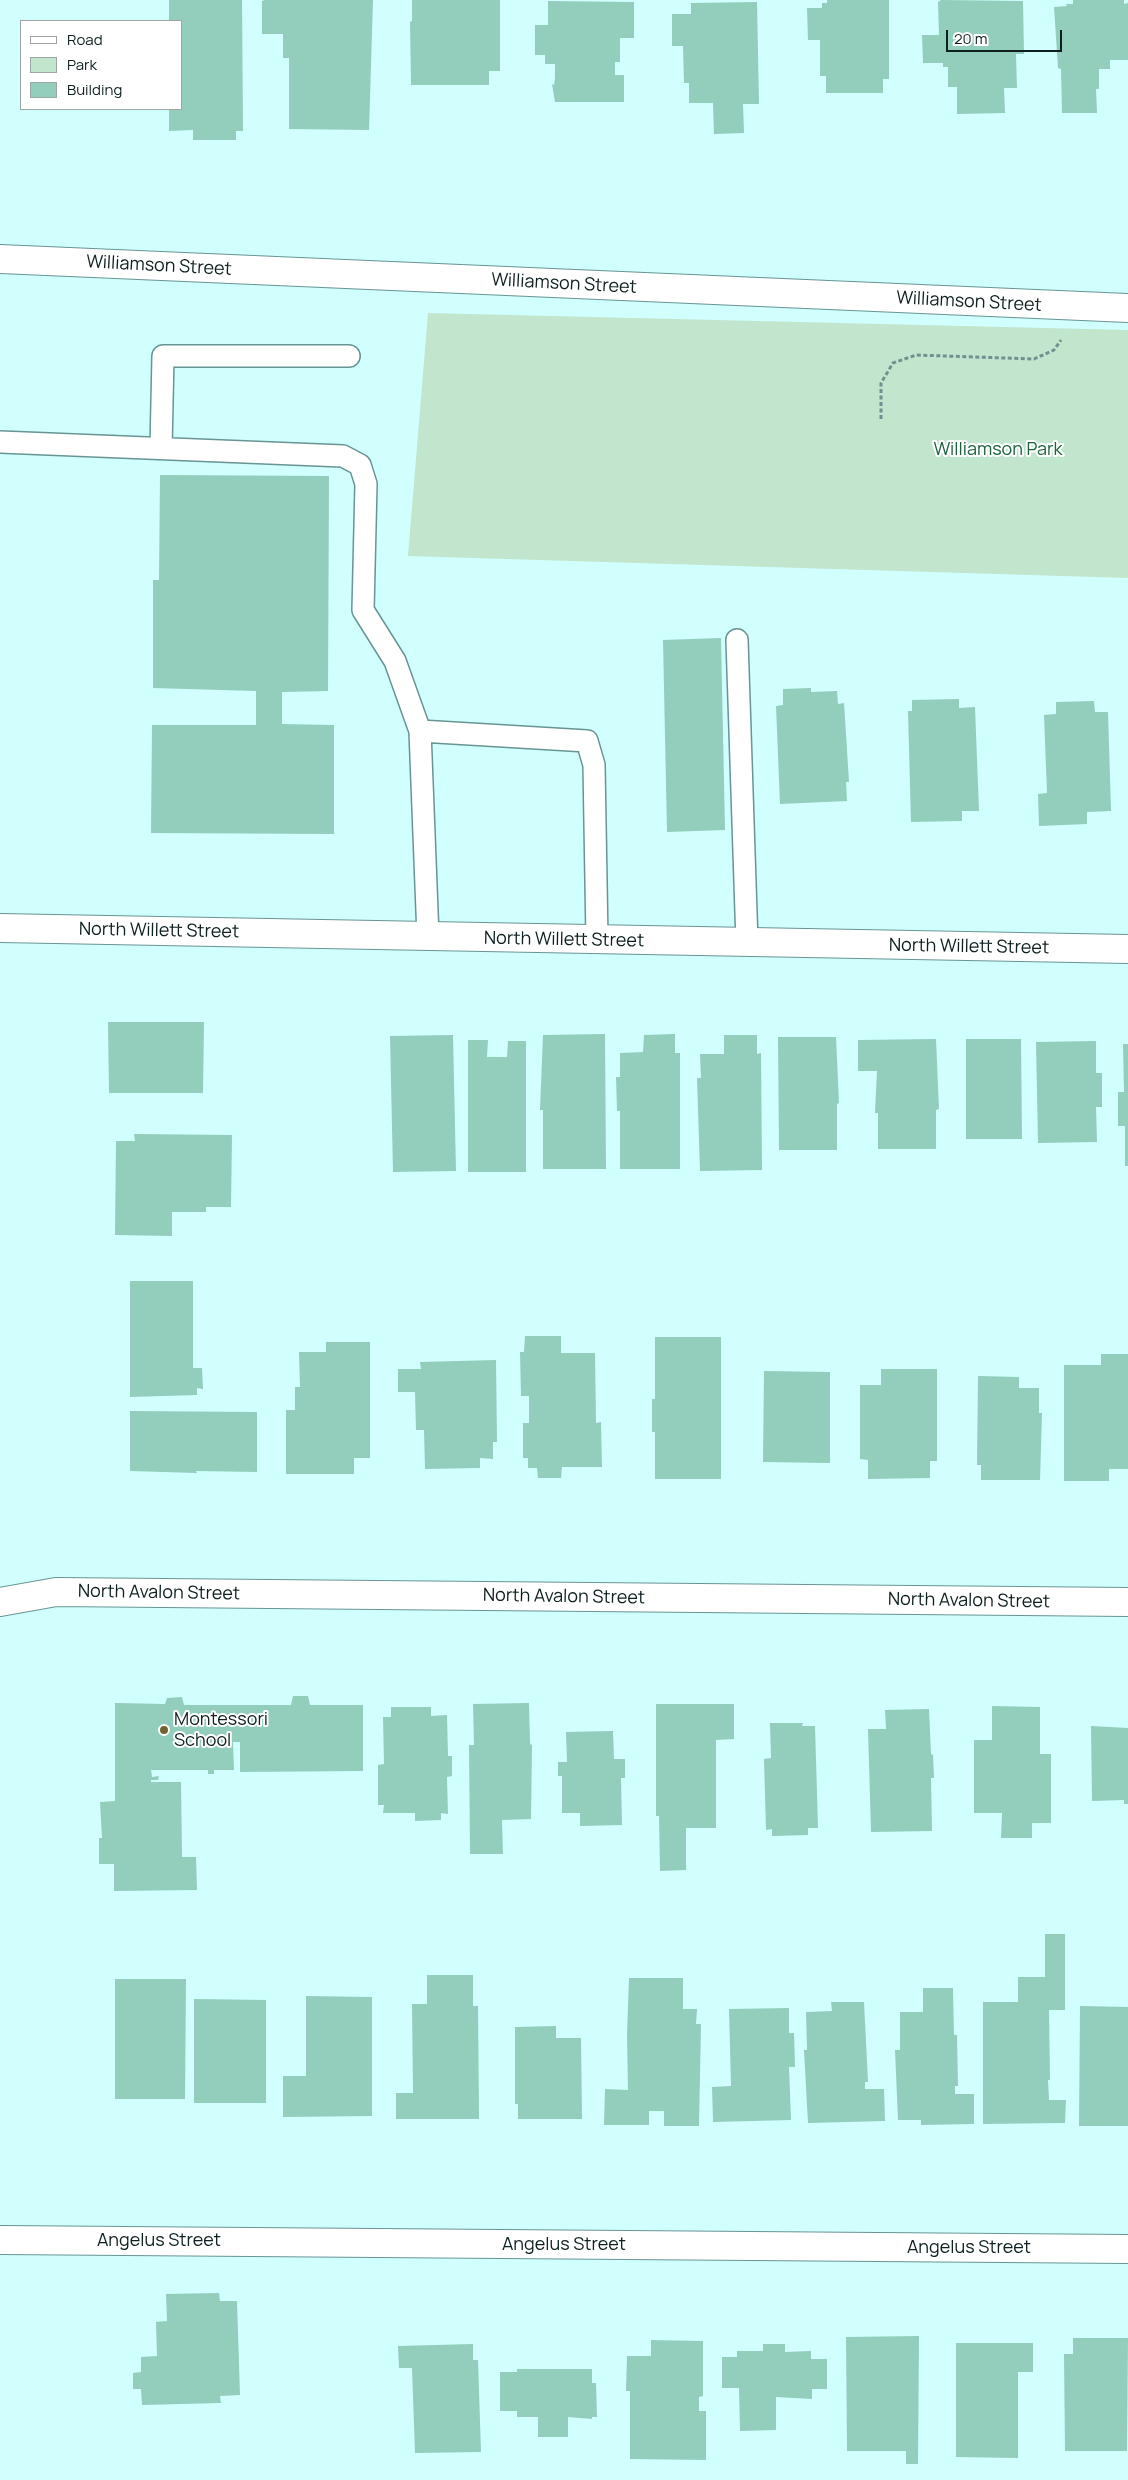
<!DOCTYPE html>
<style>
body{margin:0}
#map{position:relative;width:1128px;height:2480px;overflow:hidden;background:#d0fffe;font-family:Manrope,sans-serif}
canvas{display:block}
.legend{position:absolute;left:20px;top:20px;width:162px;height:90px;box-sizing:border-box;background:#fff;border:1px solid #9ea5a5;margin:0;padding:6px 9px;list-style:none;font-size:15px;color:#0d1f1f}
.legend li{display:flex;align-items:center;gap:10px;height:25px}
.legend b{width:25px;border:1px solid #9ea5a5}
.scale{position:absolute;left:946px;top:30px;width:116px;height:22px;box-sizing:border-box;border:2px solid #0d1f1f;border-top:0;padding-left:6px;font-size:15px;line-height:18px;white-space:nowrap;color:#0d1f1f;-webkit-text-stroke:4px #fff;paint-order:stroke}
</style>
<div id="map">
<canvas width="1128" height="2480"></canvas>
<ul class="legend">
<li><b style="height:6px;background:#fff"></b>Road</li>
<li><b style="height:14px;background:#c2e5cd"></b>Park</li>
<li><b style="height:14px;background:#93cdbc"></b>Building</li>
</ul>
<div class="scale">20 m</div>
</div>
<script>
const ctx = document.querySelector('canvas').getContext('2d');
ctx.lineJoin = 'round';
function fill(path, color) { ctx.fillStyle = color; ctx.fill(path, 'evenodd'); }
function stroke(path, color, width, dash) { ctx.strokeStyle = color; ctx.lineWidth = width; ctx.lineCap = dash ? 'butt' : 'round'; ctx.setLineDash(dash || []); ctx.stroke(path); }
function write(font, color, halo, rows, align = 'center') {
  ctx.font = font + ' Manrope,sans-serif'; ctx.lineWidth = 4; ctx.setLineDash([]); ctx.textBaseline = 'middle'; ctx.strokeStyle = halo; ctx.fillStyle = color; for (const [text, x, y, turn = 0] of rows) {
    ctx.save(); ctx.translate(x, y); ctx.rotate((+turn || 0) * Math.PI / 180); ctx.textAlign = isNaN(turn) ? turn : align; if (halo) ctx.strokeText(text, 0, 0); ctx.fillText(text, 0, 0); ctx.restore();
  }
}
const green = new Path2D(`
 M428,313L1128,330V578L408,556Z`);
const building = new Path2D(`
 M169,0H242L243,131H236V140H193V130L169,131V109H181V21H169Z
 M265,0H373L369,130L289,129V58H283V34H262V1Z
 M412,0H500V71H489V85H411L410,22L412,21Z
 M827,0H889V79H883V93H826V76H820V40H808L807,8H822V3H827Z
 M941,0L1023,1L1024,54H1016L1017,88H1004L1005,113L957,114V87H948V67H943V63H923L922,35H939L938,2Z
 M1073,0H1124V4L1128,3V60H1110V69H1099V89H1096L1097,113H1062L1061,69L1058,68L1054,7L1067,6L1066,4H1073Z
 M548,1L634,2V38H620V62H615V75H624V102H555L552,84L554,85L555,78V64H545V55H535V25H548Z
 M757,2L759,104H743L744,133L714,134L713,103H689V83H684L683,46H672V14H691V3Z
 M160,475L329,476L328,691L282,692V724L334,725V834L151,833L152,725H256V691L153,688V580H159Z
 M721,638L725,830L667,832L663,640Z
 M811,688V692L837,691L838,704L844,703L849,782H846L847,801L780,804L776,706L783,705V689Z
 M959,699V708L975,707L979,811H962V821L911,822L908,711H912V700Z
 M1094,701L1095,712H1108L1111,811L1087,812V824L1039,826L1038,794L1047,793L1044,715L1056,714V702Z
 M108,1022H204L203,1093H109Z
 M605,1034L606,1169H543V1110H540L543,1035Z
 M675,1034V1053H680V1169H620V1111H617L616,1077H620V1053L643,1052L644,1035Z
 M453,1035L456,1171L393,1172L390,1036Z
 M724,1035H757V1054L761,1053L762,1170L700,1171L697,1078H701L700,1054H724Z
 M778,1037H836L839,1103L837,1104V1150H779Z
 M936,1039L939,1109L936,1110V1149H878V1113H875L877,1071H858V1040Z
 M966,1039H1021L1022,1139H966Z
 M468,1040H488L487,1057H507L508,1041H526V1172H468Z
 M1096,1041V1073H1102V1107H1096L1097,1142L1038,1143L1036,1042Z
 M1123,1044H1128V1166H1125V1126H1118V1092H1124Z
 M134,1134L232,1135L231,1207H206V1212H172V1236L115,1235L116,1141H135Z
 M130,1281H193V1368H202L203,1389L197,1388V1395L130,1397Z
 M525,1336H561V1353H595L596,1423L601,1422L602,1467H562L561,1478H538L537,1468H528V1458H523V1423H529V1396H521L520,1352H524Z
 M655,1337H721V1479H655V1432H652V1399H655Z
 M326,1342H370V1458H354V1474H286V1410H295V1387H300L299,1352H326Z
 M1101,1354H1128V1469H1109V1481H1064V1365H1101Z
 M496,1360L497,1442H493V1459L480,1458V1468L425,1469L424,1430H416L415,1392H398V1369H421L420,1362Z
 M881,1369H937V1461H930V1478L868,1479V1460L860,1459V1385H881Z
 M764,1371L830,1372V1463L763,1462Z
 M978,1376L1019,1377V1388H1039V1413H1042L1040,1480H981V1465H977Z
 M130,1411L257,1412V1472L196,1471L197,1473L130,1471Z
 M293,1696H308L310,1705H363V1771L240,1772V1742H233L234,1770H214V1774H208V1770H151L152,1777L159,1776L158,1780H151V1782H181L182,1857H196L197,1890L114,1891V1864H99V1838H102L100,1802L115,1801V1703L165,1704L167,1698L182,1697L184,1705H291Z
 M529,1703L530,1744L532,1745L531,1819L502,1820L503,1854H470L469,1745H474L473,1704Z
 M656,1704H734V1739L716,1740V1828H686V1870L660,1871L659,1816H656Z
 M992,1706L1040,1707V1754H1051V1823H1032V1838H1001L1002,1813H974V1740H992Z
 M391,1707H431V1716L447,1715L448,1756H452V1776L447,1777L448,1814L441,1813V1820L415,1821V1813H383L384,1805H378V1765L384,1764L383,1717H391Z
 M929,1709L931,1754L933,1755L934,1778H931L932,1831L871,1832L868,1729H886L885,1710Z
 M770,1723H803L802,1726H815L818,1828H808V1835L772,1836V1829L766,1830L764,1759L771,1758Z
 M1091,1726L1128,1728V1804H1124V1800L1092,1801Z
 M613,1731L614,1759H625V1778H621L622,1825L580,1826V1813H562V1776H558V1762H567L566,1732Z
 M1045,1934H1065V2010H1049L1050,2080H1048L1049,2100H1066L1065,2123L983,2124V2002H1018V1977H1045Z
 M427,1975H473V2006H478L479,2119H396V2093H413L412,2004H427Z
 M629,1978H683V2009H697L696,2024H701L699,2126H664V2111H649V2125H604L605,2089L628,2090L627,2035Z
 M115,1979H186L185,2099H115Z
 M923,1988H953L954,2035H957L958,2086H955V2094H974V2124L921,2125V2120H898L895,2050H900V2012H923Z
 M306,1996L372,1997V2116L283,2117V2076H306Z
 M194,1999L266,2000V2103H194Z
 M831,2002H864L868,2082H865V2089H884L885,2121L808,2123L804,2050H807L806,2012L832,2011Z
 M1080,2006L1128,2007V2126H1079Z
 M789,2008V2033H794L795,2067H789L791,2120L713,2122L712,2087L731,2086L729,2009Z
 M556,2026V2038H581L582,2119H518V2104H515V2027Z
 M219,2293L220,2301H237L240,2395L220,2396L221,2403L142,2405L141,2389H133V2373L141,2372V2357L157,2356L156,2322L167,2321L166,2294Z
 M919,2336L918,2464H906V2451H847L846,2337Z
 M1073,2338H1128L1127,2451H1065L1064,2354H1073Z
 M651,2340L703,2341V2396L699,2397V2411H706V2460L630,2459V2391H626L627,2356H651Z
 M956,2343H1033V2372H1018V2458L956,2457Z
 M473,2344V2360H478L481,2452L415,2453L412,2368H399L398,2346Z
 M763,2344H785V2352L811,2351V2359H827V2389H812V2399L776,2397V2430L740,2431L739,2388H722V2357H737V2351H763Z
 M517,2369H592V2383H596L597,2417H592V2419L568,2417V2437H538V2417H517V2411H500V2372H517Z`);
const path = new Path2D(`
 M881,419V383L893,363L916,355L1034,359L1054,350L1061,340`);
const lane = new Path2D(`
 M0,442L343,456L360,465L366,484L363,610L395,661L420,731L428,937
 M161,448L163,356H349
 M737,640L747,943
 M420,731L587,741L594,765L597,940`);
const street = new Path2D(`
 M0,259L1128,308
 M0,928L1128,949
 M0,1602L56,1592L1128,1602
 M0,2240L1128,2249`);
const markers = [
 [164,1730,5,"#706330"]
];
const streetNames = [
 ["Williamson Street",159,266,3],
 ["Williamson Street",564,284,3],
 ["Williamson Street",969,302,3],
 ["North Willett Street",159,931,1],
 ["North Willett Street",564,940,1],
 ["North Willett Street",969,947,1],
 ["North Avalon Street",159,1593,1],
 ["North Avalon Street",564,1597,1],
 ["North Avalon Street",969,1601,1],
 ["Angelus Street",159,2241],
 ["Angelus Street",564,2245],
 ["Angelus Street",969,2248]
];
const parkNames = [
 ["Williamson Park",998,450]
];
const poiNames = [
 ["Montessori",174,1720],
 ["School",174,1741]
];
fill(green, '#c2e5cd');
fill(building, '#93cdbc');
stroke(lane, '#689494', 24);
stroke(street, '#689494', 30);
stroke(path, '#709190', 3, [4, 2.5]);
stroke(lane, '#fff', 21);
stroke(street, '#fff', 28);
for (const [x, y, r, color] of markers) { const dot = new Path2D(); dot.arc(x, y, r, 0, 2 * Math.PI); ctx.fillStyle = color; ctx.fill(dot); stroke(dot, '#fff', 2); }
write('18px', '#0d1f1f', '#fff', streetNames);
write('18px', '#1b623b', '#fff', parkNames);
write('18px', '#0d1f1f', '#fff', poiNames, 'left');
</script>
